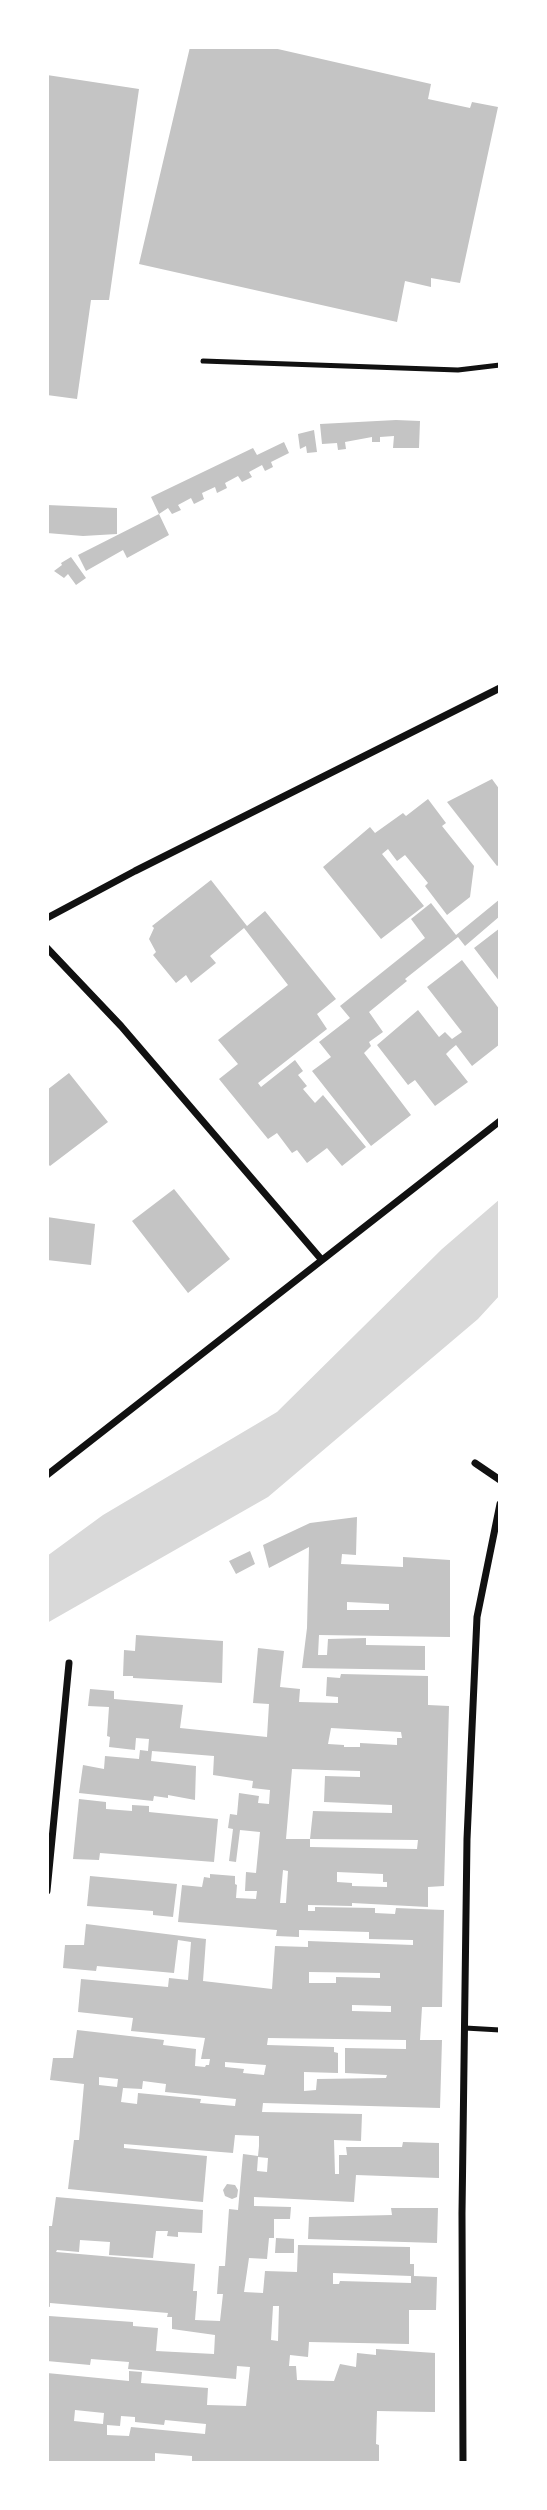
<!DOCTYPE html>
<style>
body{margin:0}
#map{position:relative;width:547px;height:2510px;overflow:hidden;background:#fff;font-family:Quicksand,sans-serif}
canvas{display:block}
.frame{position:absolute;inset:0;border:49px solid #fff;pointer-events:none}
</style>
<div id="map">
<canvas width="547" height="2510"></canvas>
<div class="frame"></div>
</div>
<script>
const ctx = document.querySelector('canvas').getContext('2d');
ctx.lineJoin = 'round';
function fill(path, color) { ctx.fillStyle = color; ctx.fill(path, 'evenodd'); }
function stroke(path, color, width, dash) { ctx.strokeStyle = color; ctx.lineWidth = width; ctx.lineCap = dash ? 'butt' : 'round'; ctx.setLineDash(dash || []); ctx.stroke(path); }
const water = new Path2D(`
 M500,1199V1295L478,1319L268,1497L47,1623V1556L103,1515L277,1412L442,1249Z`);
const building = new Path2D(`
 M190,47H269L431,84L428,99L470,108L472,102L498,107L460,283L431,278V287L405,281L397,322L139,264Z
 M47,75L139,89L109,300H91L77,399L47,395Z
 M396,420L420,421L419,448H393L394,436L380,437V442H372V437L345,442L346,449L338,450L337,443L322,444L320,424Z
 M314,430L317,452L307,453L306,446L300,449L298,434Z
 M284,442L289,453L271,462L273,467L265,471L262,465L249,472L252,477L242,482L238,476L225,483L227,488L217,493L215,487L202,493L204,499L194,504L191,498L178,505L181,510L172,514L168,508L159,514L169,535L127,558L123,550L86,571L78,555L159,514L151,497L253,448L257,455Z
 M47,505L117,508V534L83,536L47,533Z
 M71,557L86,578L76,585L68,574L64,578L54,571L62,565L61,563Z
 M492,779L500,790V864L497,866L447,802Z
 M428,799L446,823L442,826L474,866L470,897L447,915L425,886L428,883L405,855L397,861L388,849L382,854L424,906L381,939L323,867L370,827L375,833L403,813L406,816Z
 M211,880L247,926L265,911L336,999L317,1014L327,1029L258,1083L261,1087L295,1060L303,1071L298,1075L307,1086L303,1089L315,1103L323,1095L366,1147L342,1166L327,1148L307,1163L297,1150L292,1153L277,1133L268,1139L219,1079L238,1064L218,1040L288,985L244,928L210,956L216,963L191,983L186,975L176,983L153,955L156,952L149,939L154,928L152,926Z
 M500,899V916L465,946L458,937L405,979L407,981L369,1012L383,1032L369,1042L371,1046L364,1053L411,1115L371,1146L312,1071L331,1057L319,1042L350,1018L340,1006L425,938L411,919L431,903L456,935Z
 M500,928V982L474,948Z
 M462,960L500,1010V1044L472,1066L456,1045L450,1050L446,1054L468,1082L435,1106L415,1080L408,1085L377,1045L418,1010L439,1037L445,1032L452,1039L462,1032L427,987Z
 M69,1073L108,1122L50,1166L47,1163V1090Z
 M174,1189L230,1259L188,1293L132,1221Z
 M47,1217L95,1224L91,1265L47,1260Z
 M357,1517L356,1555L342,1554L341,1564L403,1567V1557L450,1560V1637L319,1635L318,1655H327L328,1639L366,1638V1645L425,1646V1670L302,1668L307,1628L309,1547L269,1568L263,1545L310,1523ZM347,1602L389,1604V1610H347Z
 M250,1551L255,1564L236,1574L229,1561Z
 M136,1635L223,1641L222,1683L133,1678V1676H123L124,1650L135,1651Z
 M258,1648L284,1651L280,1687L300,1689L299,1702L338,1703V1697L326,1696L327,1677L340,1678L341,1674L428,1676V1705L449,1706L444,1886L428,1887V1907L352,1903V1906L308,1905V1911H315V1907L375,1908V1913L395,1914L396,1908L444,1910L442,2007H422L420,2040H442L440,2108L263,2103L262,2112L362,2114L361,2141L334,2140L335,2174H339V2155H347L346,2147H402L403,2142L439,2143V2178L356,2175L354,2202L254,2197V2206L291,2207L290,2219H274V2238H269L267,2259L249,2258L244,2292L263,2293L265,2271L297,2272L298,2245L410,2247V2264H414V2276L437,2277L436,2310H409V2344L309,2342L308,2357L290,2355L289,2366H296L297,2380L334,2381L340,2364L356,2367L357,2353L376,2355V2349L435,2353V2412L377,2411L376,2444L379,2445V2463H192V2456L155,2453V2463H47V2373L129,2381V2371L142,2372L141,2383L208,2388L207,2405L246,2406L250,2367L237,2366L236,2379L128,2369L129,2362L91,2359L90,2365L47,2361L49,2316L133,2322V2326L158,2328L156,2351L214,2354L215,2335L172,2329V2317H167L168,2313L50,2303V2307L47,2306V2226H52L56,2197L203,2210L202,2233L178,2232V2237L167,2236L168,2231H156L153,2258L109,2255L110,2242L80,2240L79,2252L57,2250L56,2252L195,2264L193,2291H197V2294L195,2320L220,2321L223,2294H217L219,2266H225L229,2209L238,2210L243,2154L258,2156L259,2146V2136L235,2135L233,2153L124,2144V2148L207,2156L203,2202L68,2189L74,2140H79L84,2084L50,2080L53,2058H73L77,2030L164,2040L163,2045L196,2049L195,2066L205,2067L206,2065H209L210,2059H201L205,2038L131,2031L133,2018L78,2012L81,1979L168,1987L169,1978L188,1980L191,1942L178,1940L174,1973L97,1966L96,1971L63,1968L65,1945H84L86,1924L206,1939L203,1981L272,1989L275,1946L308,1947V1941L413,1945V1940L369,1939V1932L299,1930V1937L276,1936L277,1930L178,1922L182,1885L202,1887L204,1877L210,1878V1874L235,1876V1884L237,1885L236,1898L256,1899L257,1891H245L246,1872L256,1873L260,1832L240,1830L236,1862L229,1861L233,1829L228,1828L230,1814L237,1815L239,1793L259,1796L258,1803L269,1804L270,1790L252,1788L253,1781L213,1775L214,1756L152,1751L151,1761L196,1766L195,1800L168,1795V1798L154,1796L153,1801L79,1793L83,1765L104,1769L105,1756L139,1759L140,1750L148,1751L149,1739L136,1738L135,1750L109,1747L110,1737L107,1736L109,1707L88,1706L90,1689L114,1691V1699L183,1705L180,1728L267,1737L269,1704L253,1703ZM331,1728L401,1732L402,1738H397V1745L360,1743V1747H344V1745L328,1744ZM292,1769L360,1771V1777L325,1776L324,1802L392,1805V1813L313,1811L310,1839L418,1840L417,1849L310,1847V1839H286ZM283,1870L288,1871L286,1903H280ZM337,1872L383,1874V1882H387V1887L352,1886V1883L337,1882ZM309,1972L380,1973V1978L336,1977V1983H309ZM352,2005L391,2006V2012L352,2011ZM268,2038L406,2040V2049L345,2048V2073L387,2075L386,2078L317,2079L316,2090L304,2091V2072L338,2073V2053L334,2052V2047L267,2045ZM225,2062L266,2065L264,2075L243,2073L244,2069L225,2067ZM99,2077L118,2079L117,2087L99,2085ZM143,2081L166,2084L165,2092L236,2099L235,2106L200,2103L201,2099L138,2093L137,2104L121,2102L123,2088L142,2089ZM258,2157L268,2158L267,2172L257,2171ZM333,2273L411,2276V2283L340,2281L339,2284H333ZM273,2306H279L278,2341L271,2340ZM75,2410L104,2413L103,2424L74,2421ZM121,2416L135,2417V2422L164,2425L165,2420L206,2424L205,2434L131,2427L129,2436L107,2435V2425L120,2426Z
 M79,1799L106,1802V1809L132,1811V1805L149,1806V1812L218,1819L214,1862L100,1853L99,1860L73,1859Z
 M90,1876L177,1884L173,1917L153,1915V1911L87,1906Z
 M227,2184L235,2185L238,2190L237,2197L232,2199L225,2196L223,2190Z
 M391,2208H438L437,2243L308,2239L309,2217L392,2215Z
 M276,2238L294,2239V2253H275Z`);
const service = new Path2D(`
 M203,361L458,370L500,365
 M465,2028L500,2030`);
const minor = new Path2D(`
 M47,918L135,871L500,688
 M47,948L121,1026L321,1259
 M475,1463L500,1480
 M47,1475L500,1121
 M47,1891L69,1663
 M463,2463L462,2213L467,1839L477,1617L500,1504`);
fill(water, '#d9d9d9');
fill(building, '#c4c4c4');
stroke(service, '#111', 5);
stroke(minor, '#111', 7);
</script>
